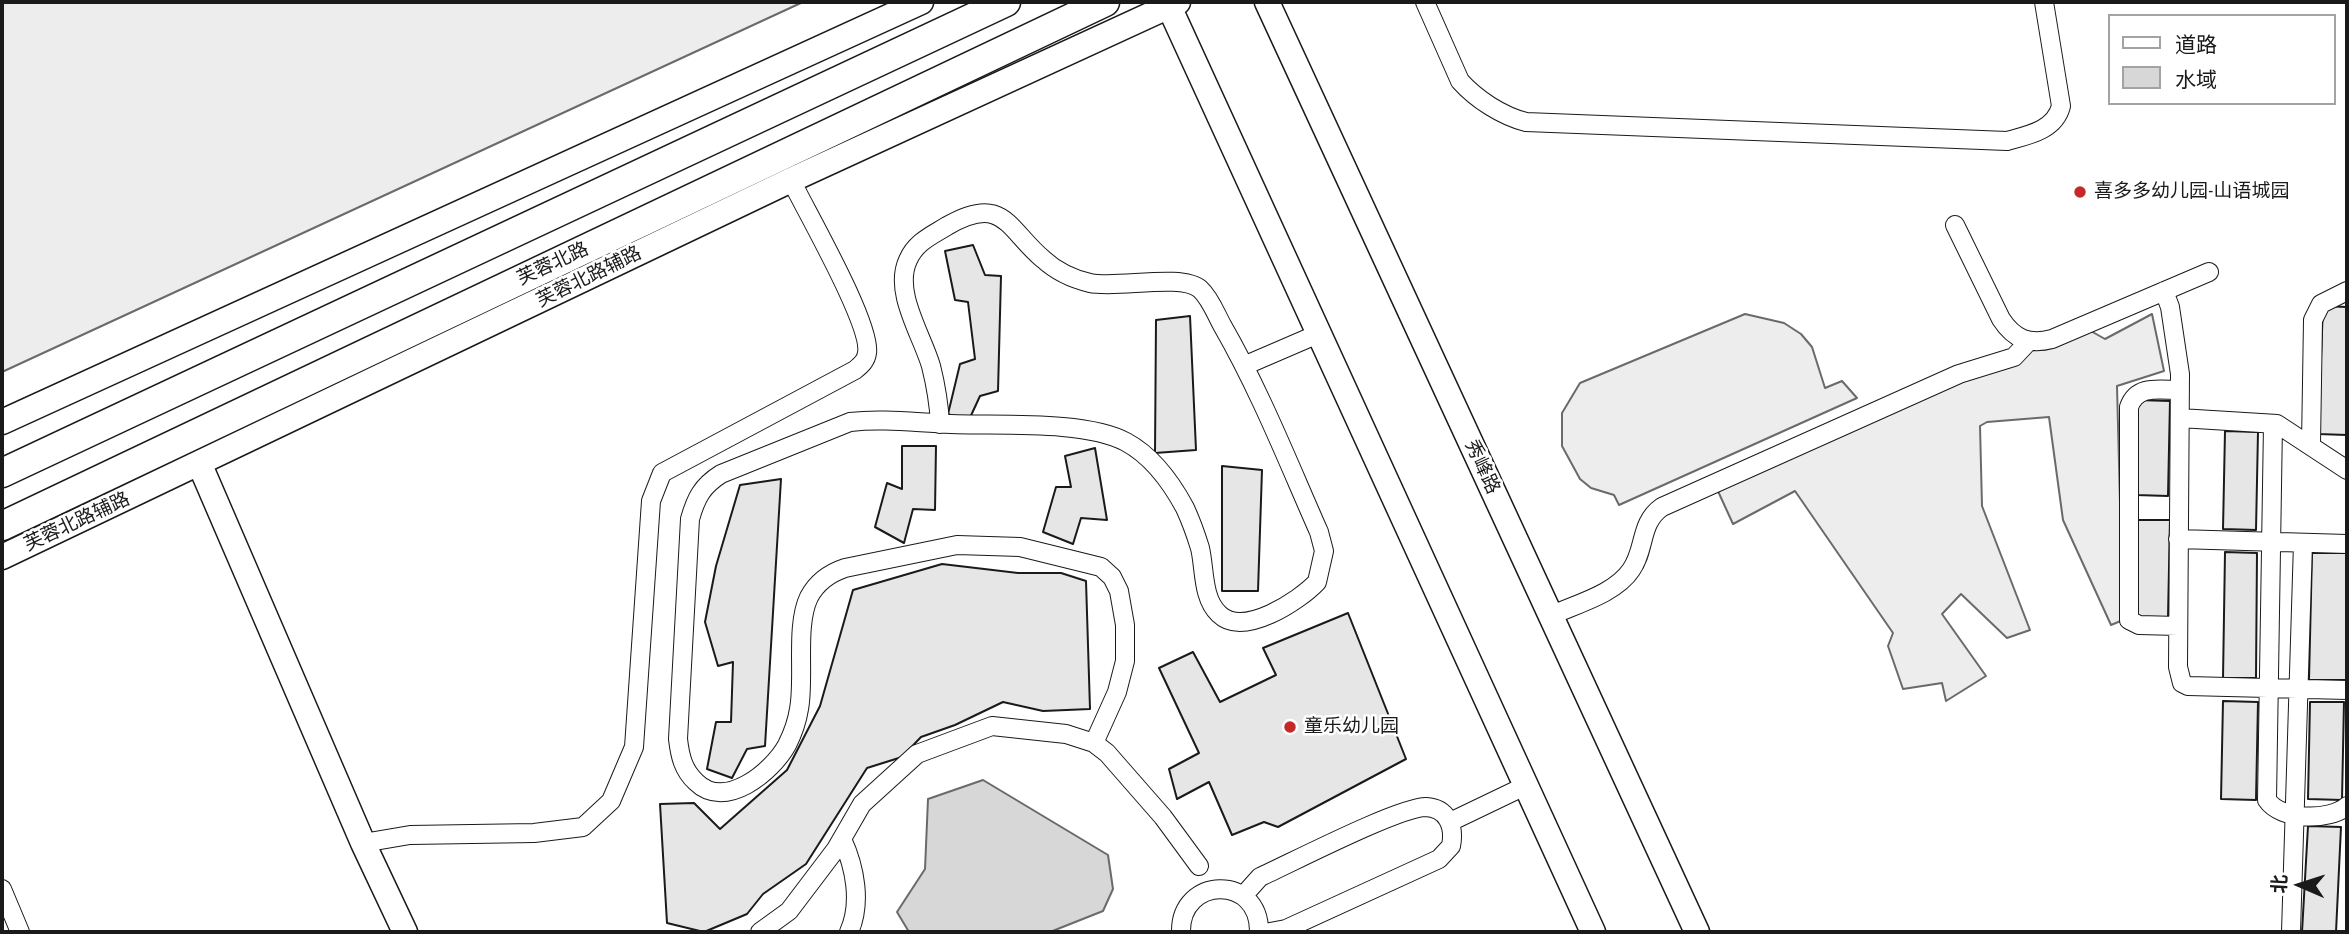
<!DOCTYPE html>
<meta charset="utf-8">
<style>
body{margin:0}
#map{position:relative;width:2349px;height:934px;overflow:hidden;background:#fff;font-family:"PT Sans Narrow","Noto Sans SC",sans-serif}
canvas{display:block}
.frame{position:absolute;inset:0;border:4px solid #1a1a1a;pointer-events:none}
.legend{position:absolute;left:2108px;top:14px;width:228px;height:91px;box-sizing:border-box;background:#fff;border:2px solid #a3a3a3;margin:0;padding:9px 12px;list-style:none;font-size:21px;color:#1a1a1a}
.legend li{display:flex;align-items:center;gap:14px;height:35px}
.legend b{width:35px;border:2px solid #a3a3a3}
.north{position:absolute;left:2265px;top:850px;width:70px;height:70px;-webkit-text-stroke:5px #fff;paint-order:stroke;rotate:273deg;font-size:19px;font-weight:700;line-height:28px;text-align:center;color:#1a1a1a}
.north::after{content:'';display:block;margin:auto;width:24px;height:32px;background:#1a1a1a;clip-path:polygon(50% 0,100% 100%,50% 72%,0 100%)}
</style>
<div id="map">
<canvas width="2349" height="934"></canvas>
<div class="frame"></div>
<ul class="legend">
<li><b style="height:9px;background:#fff"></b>道路</li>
<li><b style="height:19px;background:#d7d7d7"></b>水域</li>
</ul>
<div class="north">北</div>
</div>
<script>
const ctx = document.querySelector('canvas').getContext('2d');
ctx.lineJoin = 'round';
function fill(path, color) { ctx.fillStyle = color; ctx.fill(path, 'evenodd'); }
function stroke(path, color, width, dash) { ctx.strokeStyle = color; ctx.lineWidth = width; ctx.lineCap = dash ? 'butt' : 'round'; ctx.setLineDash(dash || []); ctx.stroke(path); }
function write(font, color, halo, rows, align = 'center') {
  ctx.font = font + ' "PT Sans Narrow","Noto Sans SC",sans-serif'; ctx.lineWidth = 5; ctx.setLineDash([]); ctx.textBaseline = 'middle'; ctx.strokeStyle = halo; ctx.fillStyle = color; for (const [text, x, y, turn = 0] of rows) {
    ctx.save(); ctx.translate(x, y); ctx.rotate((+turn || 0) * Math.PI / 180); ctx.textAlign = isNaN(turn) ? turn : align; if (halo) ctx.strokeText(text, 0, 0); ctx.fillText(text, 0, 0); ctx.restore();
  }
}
const built = new Path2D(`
 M2,2H803L2,372Z
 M1745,314L1784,323L1801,334L1812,347L1825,388L1842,381L1857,398L1619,505L1614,495L1591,488L1580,479L1562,446V413L1580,383Z
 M2152,314L2164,371L2117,386L2123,620L2111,625L2063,520L2049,417L1987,422L1980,426L1982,506L2030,630L2007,638L1961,594L1942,614L1986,676L1946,701L1942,683L1903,689L1888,646L1893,633L1795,491L1733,524L1717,489L2024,351L2089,330L2105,339Z`);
const water = new Path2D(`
 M983,780L1108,855L1113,889L1103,911L1050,932H909L897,912L925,869L928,799Z`);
const building = new Path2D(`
 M973,245L985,275L1001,276L998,391L980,396L968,422L948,414L960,364L975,359L968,302L955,300L945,251Z
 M2323,306L2347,307V435L2318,434Z
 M1190,316L1196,450L1155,453L1156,320Z
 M2138,400L2170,401L2168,496L2136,495Z
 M2225,431L2258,432L2256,530L2223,529Z
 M902,446H936L935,510L913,509L904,543L875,527L887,483L902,489Z
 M1095,448L1107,520L1081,518L1073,544L1043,532L1056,487H1071L1065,456Z
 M1222,466L1262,470L1258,591H1222Z
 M781,479L765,746L747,749L732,778L707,769L716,722H731L733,662L718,666L705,622L716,566L740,485Z
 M2136,520H2170L2168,617H2135Z
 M2225,552L2257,553L2256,678H2223Z
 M2312,553H2347L2346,680H2309Z
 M942,564L1018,573H1061L1086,581L1090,709L1043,711L1003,702L955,725L921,737L902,757L867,768L806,864L763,894L747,914L704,932L667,923L660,804L694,803L720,829L787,770L820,706L853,590Z
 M1348,613L1406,759L1278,827L1264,822L1232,835L1209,782L1177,799L1169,769L1199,753L1159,668L1193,652L1220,702L1276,675L1263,648Z
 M2223,701L2258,702L2256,800L2221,799Z
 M2310,702H2344L2342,800L2308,799Z
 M2308,826L2341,827L2336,932H2302Z`);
const street = new Path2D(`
 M1425,2L1460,81C1476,99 1502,116 1526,122L2007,141C2029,135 2055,130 2061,106L2044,2
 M1955,225L2001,319C2014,339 2029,345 2052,339L2209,272
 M2164,291L2170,307L2180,374L2178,667L2182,683L2188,686L2347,690
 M1246,365L1318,334
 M2180,418L2277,424L2347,470
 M940,424C939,404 936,386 931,366C922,335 893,292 908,260C916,242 931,236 947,226C1004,193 1008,230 1043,259C1056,271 1073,279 1090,283C1117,289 1181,273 1200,289C1210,298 1216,314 1222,325C1260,391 1288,462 1319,532L1324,551L1317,582C1299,601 1243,638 1219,614C1202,598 1205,569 1200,548C1196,535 1191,521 1185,508C1171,482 1152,456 1126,442C1086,420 997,426 951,424C918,423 884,418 850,422L721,474C702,486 696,498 690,519L678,739C680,756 683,770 696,782C725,811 772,772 787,745C793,733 797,722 799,709C805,677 795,626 809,597C817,582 830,573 845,568L957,545L1020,547L1101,567L1112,577L1119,591L1125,625V661L1117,692L1094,743
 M2273,424L2267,800C2281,821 2330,821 2347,806
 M2311,444L2313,320L2321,304L2347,291
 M2178,539L2347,544
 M1550,616C1576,604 1615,594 1631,570C1646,549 1639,523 1662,507L1959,374L2014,357L2029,341
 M2178,626L2139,625L2129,620V407C2137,384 2160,390 2180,390
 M1450,822L1525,786
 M842,839C855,867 862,903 849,932
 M363,843L410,835L534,833L583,827L611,801L634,747L651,501L662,473L855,370C861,365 866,361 867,353C872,325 806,211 791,180
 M2,889L20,932
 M1243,896L1260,877C1291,863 1399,807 1426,807C1447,808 1455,826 1451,846L1439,859L1286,929L1270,932
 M760,932L789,911L836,849L862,804L917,754L992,726L1066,734L1094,743L1107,753L1163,817L1199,866
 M1181,932C1180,876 1260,874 1259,932
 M2291,932L2303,543`);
const secondary = new Path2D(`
 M1167,2L1593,932
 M1267,2L1697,932
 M2,422L921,2
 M200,465L363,843L405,932
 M2,557L791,180L1178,2`);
const primary = new Path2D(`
 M2,473L1006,2
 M2,526L1105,2`);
const markers = [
 [2080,192,7,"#c62828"],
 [1290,727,7,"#c62828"]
];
const poiNames = [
 ["喜多多幼儿园-山语城园",2094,192],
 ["童乐幼儿园",1304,727]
];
const streetNames = [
 ["芙蓉北路",553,264,-25],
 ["芙蓉北路辅路",589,277,-26],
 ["秀峰路",1482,467,65],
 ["芙蓉北路辅路",77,522,-25]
];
fill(built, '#ededed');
stroke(built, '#6a6a6a', 2);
fill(water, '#d7d7d7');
stroke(water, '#6a6a6a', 2);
fill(building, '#e6e6e6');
stroke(building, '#1a1a1a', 2);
stroke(street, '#1a1a1a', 20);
stroke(secondary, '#1a1a1a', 27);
stroke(primary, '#1a1a1a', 31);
stroke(street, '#fff', 18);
stroke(secondary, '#fff', 24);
stroke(primary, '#fff', 28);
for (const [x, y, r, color] of markers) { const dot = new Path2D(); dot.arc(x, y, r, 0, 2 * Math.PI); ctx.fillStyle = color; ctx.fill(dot); stroke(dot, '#fff', 2.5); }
write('19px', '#1a1a1a', '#fff', poiNames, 'left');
write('19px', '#1a1a1a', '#fff', streetNames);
</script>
